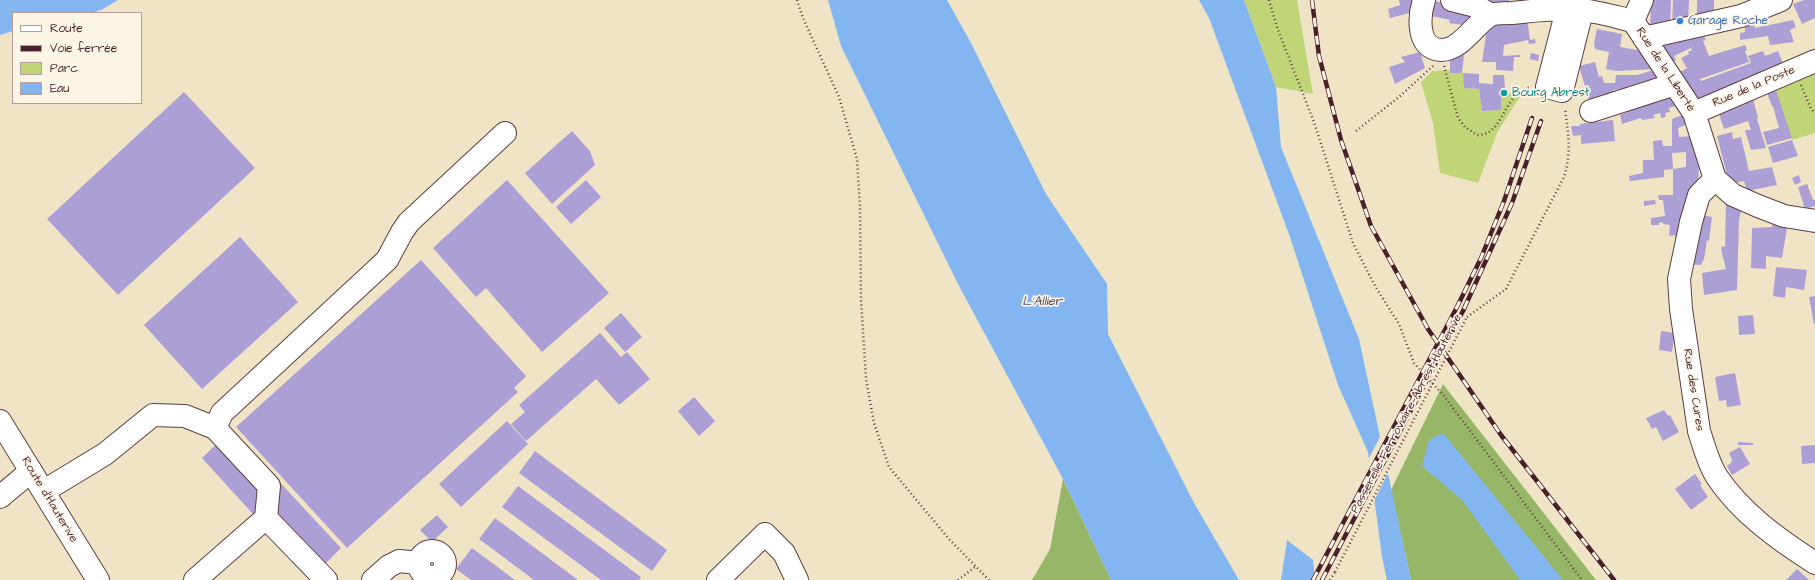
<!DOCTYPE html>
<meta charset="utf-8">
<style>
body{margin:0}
#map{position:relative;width:1815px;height:580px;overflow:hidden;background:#efe5c6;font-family:"Architects Daughter",sans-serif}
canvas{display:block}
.legend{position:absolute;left:12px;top:12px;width:130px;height:92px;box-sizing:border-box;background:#fcf5e5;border:1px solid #b59f9b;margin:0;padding:5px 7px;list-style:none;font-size:12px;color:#4a1f2b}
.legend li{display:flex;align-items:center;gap:8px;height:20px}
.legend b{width:20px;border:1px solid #b59f9b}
</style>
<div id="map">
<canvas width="1815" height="580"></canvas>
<ul class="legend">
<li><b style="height:5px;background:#fff"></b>Route</li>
<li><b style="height:5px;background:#4a1f2b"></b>Voie ferrée</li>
<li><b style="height:11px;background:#c0d578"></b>Parc</li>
<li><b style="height:11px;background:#83b6f0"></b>Eau</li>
</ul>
</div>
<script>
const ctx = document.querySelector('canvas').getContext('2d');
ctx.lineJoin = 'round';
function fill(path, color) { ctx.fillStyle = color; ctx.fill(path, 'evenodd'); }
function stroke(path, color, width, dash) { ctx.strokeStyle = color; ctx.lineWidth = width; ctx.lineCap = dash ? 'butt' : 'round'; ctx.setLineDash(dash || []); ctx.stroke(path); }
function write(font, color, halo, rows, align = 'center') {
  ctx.font = font + ' "Architects Daughter",sans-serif'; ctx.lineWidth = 3.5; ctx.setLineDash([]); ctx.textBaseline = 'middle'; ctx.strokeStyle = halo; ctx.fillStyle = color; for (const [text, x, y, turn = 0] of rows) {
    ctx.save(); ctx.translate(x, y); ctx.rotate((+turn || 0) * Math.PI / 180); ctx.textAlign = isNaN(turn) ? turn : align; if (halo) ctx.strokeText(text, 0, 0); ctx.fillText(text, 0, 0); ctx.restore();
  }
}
const green = new Path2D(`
 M1244,0H1297L1313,94L1276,87Z
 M1815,69V133L1792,140L1775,87Z
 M1450,70V73H1463L1465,88L1479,89L1482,111L1501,110V96H1505L1506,93L1521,95L1498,131L1478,183L1440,173L1433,123L1421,82L1432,71Z`);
const forest = new Path2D(`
 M1443,384L1596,580H1411L1391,490Z
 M1063,479L1111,580H1032L1050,549Z`);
const water = new Path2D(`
 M0,0H118L103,9L92,13H13V31L0,35Z
 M828,0H947L971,43L1046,194L1107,284L1108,334L1194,503L1239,580H1111L1063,479L959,286L841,46Z
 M1199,0H1244L1276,87L1281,147L1359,339L1411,580H1387L1382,557L1368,452L1338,385L1290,237L1209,18Z
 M1443,433L1563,580H1520L1463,501L1422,466L1429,440Z
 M1287,540L1313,560L1315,580H1281Z`);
const pier = new Path2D(`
 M1381,435L1389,471L1373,503L1367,462Z`);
const building = new Path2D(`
 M1399,0H1415L1417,11L1390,18L1388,9L1400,5Z
 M1432,0L1472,12L1470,26L1449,23L1450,20L1427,15Z
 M1490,0H1509L1508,6L1490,4Z
 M1651,0H1671L1670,28L1650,29Z
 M1673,0H1689L1688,23L1672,28Z
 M1697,0H1714V16L1697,20Z
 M1804,0H1815V18L1802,24L1793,4Z
 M1527,18L1530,40L1535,39L1536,43L1529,44L1528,40L1504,45L1503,56L1520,55V57H1514L1513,71L1496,70V62H1482L1487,28L1490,24Z
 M1754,19L1755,28L1793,20L1796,27L1790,30L1794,42L1770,45L1768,36L1740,40V33L1745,32V21Z
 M1597,29L1622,34L1620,47L1643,51L1655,69L1616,71L1606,69L1609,52L1595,49L1594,43Z
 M1702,32L1706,40L1703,41L1709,56L1745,45L1747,50L1745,51L1749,62L1700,79L1701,81L1751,63L1748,56L1763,51L1765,56L1778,51L1785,68L1695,102L1677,74L1687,68L1681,58L1689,54L1688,52L1692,50L1691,48L1674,56L1676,60L1670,63L1659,44Z
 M1466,44L1469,51L1464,55L1462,73H1450V56Z
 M1420,52L1425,68L1395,84L1389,67L1405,62L1401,57Z
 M1531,53L1539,55L1538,61L1530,59Z
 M1595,62L1599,77L1602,76L1604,83H1615L1616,75H1637L1657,69L1665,82L1623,91L1622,89L1613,90L1616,99L1591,107L1579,66Z
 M1463,73L1479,74V83L1493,84V75H1504L1505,88H1501V110L1482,111L1479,89L1464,88Z
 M1775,87L1792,138L1767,145L1763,132L1779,128L1773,106H1772L1766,91Z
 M1668,91L1679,105L1669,108L1670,112L1665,113L1666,117L1661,118L1660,113L1653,115L1655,118L1642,120L1641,118L1622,124L1620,115L1628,112L1626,107Z
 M184,92L255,168L118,295L47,219Z
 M1752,95L1758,118L1757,119L1766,148L1751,150L1745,130H1751L1748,121L1724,129L1718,111L1746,104L1745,98Z
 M1685,114L1688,124L1678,128L1679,137L1693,136L1701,165L1699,166L1698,183H1695L1694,191L1687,192V216L1681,241H1675V235L1669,236L1670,225L1663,224V222L1659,223V225H1651V218L1665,216L1663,200H1659L1658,195H1673V169L1686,167V152L1672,153L1673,169L1664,170V177L1630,181L1629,176L1643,173V160H1654L1653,141L1662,140L1663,146H1672V119Z
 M1613,120L1615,141L1581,144V135L1573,136L1571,126H1580V124Z
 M572,131L590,151L595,165L552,204L525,173Z
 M1732,132L1733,139L1741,137L1749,171L1772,167L1777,185L1747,191L1744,181L1734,183L1732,178L1728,179L1717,136Z
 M1792,140L1798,156L1773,163L1768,147Z
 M1799,175L1801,182L1795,185L1792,178Z
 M507,180L609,293L542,352L486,288L476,297L433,248Z
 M586,180L601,197L571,224L556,207Z
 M1807,184L1813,200H1815V206L1805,209L1798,187Z
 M1655,200L1656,204L1644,206V201Z
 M1726,203L1742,206L1739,220L1737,290L1704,295L1702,273L1726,269L1721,249L1722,246L1725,247Z
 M1698,214L1712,217L1709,241L1707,240L1704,259L1701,265L1688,264Z
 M1774,218L1788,222L1782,258L1766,256V269L1751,268L1752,228L1772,227Z
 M240,237L298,302L202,389L144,325Z
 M421,260L526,376L514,388L518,392L347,548L236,427Z
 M1776,267L1807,270L1804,290L1786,287L1785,298L1773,296Z
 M1815,296V324H1814L1809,297Z
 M621,313L642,337L625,352L604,328Z
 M1753,315L1755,334L1739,335L1738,316Z
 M1661,331L1675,333L1672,352L1659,350Z
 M600,333L621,357L627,352L650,379L619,405L596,379L526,441L511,424L525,412L519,405Z
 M1735,373L1741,405L1727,407L1726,400L1719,401L1715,377Z
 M694,397L715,421L699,436L678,411Z
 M1664,410L1668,416L1670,415L1679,432L1663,441L1656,427L1652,429L1646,418Z
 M507,421L528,444L461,507L439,484Z
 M231,430L341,548L311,578L202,458Z
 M1738,442L1753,443V445H1738Z
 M1815,445V463L1802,464L1801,446Z
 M1740,447L1750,464L1732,475L1727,466L1731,463L1732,459L1729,453Z
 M535,451L667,550L652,571L519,473Z
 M1695,474L1702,484L1700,485L1708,497L1691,510L1675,489Z
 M518,486L641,577L639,580H601L502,507Z
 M437,515L448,527L432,542L420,530Z
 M495,518L578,580H534L479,539Z
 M472,548L515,580H471L456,569Z
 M1797,569L1809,580H1786Z`);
const path = new Path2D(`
 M797,0L803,18L839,97L857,159L860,206L861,299L866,379L874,423L889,467L949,539L989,580
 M1269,0L1278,30L1314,122L1353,243L1375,286L1399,324L1414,363L1444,396L1582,580
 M1444,66L1458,118L1465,127L1477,135C1499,136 1503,107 1517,94C1520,91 1526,89 1531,87
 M1801,85L1811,109L1815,113
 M1356,131L1399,97L1433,66
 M1467,317L1506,289L1564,177C1572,152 1568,133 1565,108
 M958,580L975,567
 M1330,580L1335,572`);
const minor = new Path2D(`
 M1424,0C1419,16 1416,49 1441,50C1461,50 1475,24 1490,15C1496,13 1506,13 1512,13C1538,10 1568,7 1594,12C1607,14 1620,18 1633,21L1694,113L1715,179L1733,195L1758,206L1784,216L1815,221
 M1452,0L1476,6L1491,15
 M1567,10L1547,87L1562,91L1582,11
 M1633,21L1642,0
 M1644,38L1741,16L1781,0
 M1591,111L1675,84
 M1694,113L1815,61
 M1715,179L1699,195L1691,222L1679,279L1681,309L1699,431C1704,446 1708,463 1717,477C1741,513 1779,540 1815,563
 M44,491L105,454L153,415L185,416L215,428L222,413L387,260L402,232L409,222L505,133
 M0,497L31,471
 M266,518L326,580
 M419 564a13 13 0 1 1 26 0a13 13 0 1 1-26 0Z
 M195,580L266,518L269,486L215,428
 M373,580L389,566L399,561L419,563
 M718,580L765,534L784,553L797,580`);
const major = new Path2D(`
 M0,421L98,580`);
const rail = new Path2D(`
 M1312,0L1319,56L1341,140L1371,226L1428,329L1501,435L1614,580
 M1313,580L1458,305L1481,258L1504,201L1532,118
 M1322,580L1463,311L1512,203L1541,121`);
const pathBridge = new Path2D(`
 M1335,572L1467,317`);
const markers = [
 [1680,21,4,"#3f7fe0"],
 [1504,93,4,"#0f9aa8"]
];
const shopNames = [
 ["Garage Roche",1688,21]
];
const streetNames = [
 ["Rue de la Liberté",1665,70,57],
 ["Rue de la Poste",1754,87,-23],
 ["Rue des Cures",1693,390,81],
 ["Passerelle Ferroviaire Abrest-Hauterive",1407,414,-62],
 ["Route d'Hauterive",49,500,59]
];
const cultureNames = [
 ["Bourg Abrest",1512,93]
];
const waterNames = [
 ["L'Allier",1042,302]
];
fill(green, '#c0d578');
fill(forest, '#98b668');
fill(water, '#83b6f0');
fill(pier, '#efe5c6');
fill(building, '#ac9fd5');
stroke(minor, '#633d42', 24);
stroke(major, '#633d42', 24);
stroke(path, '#633d42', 2.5, [1, 3]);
stroke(minor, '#fff', 22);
stroke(major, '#fff', 22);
stroke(rail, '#4a1f2b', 4.5);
stroke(rail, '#fcf5e5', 3, [9]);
stroke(pathBridge, '#633d42', 2.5, [1, 3]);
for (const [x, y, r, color] of markers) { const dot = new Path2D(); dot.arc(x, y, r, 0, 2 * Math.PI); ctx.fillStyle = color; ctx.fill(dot); stroke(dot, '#fcf5e5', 1.5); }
write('12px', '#366cbe', '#fcf5e5', shopNames, 'left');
write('12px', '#4a1f2b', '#fcf5e5', streetNames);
write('12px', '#0d838f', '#fcf5e5', cultureNames, 'left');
write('italic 13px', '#5b4c66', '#fcf5e5', waterNames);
</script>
